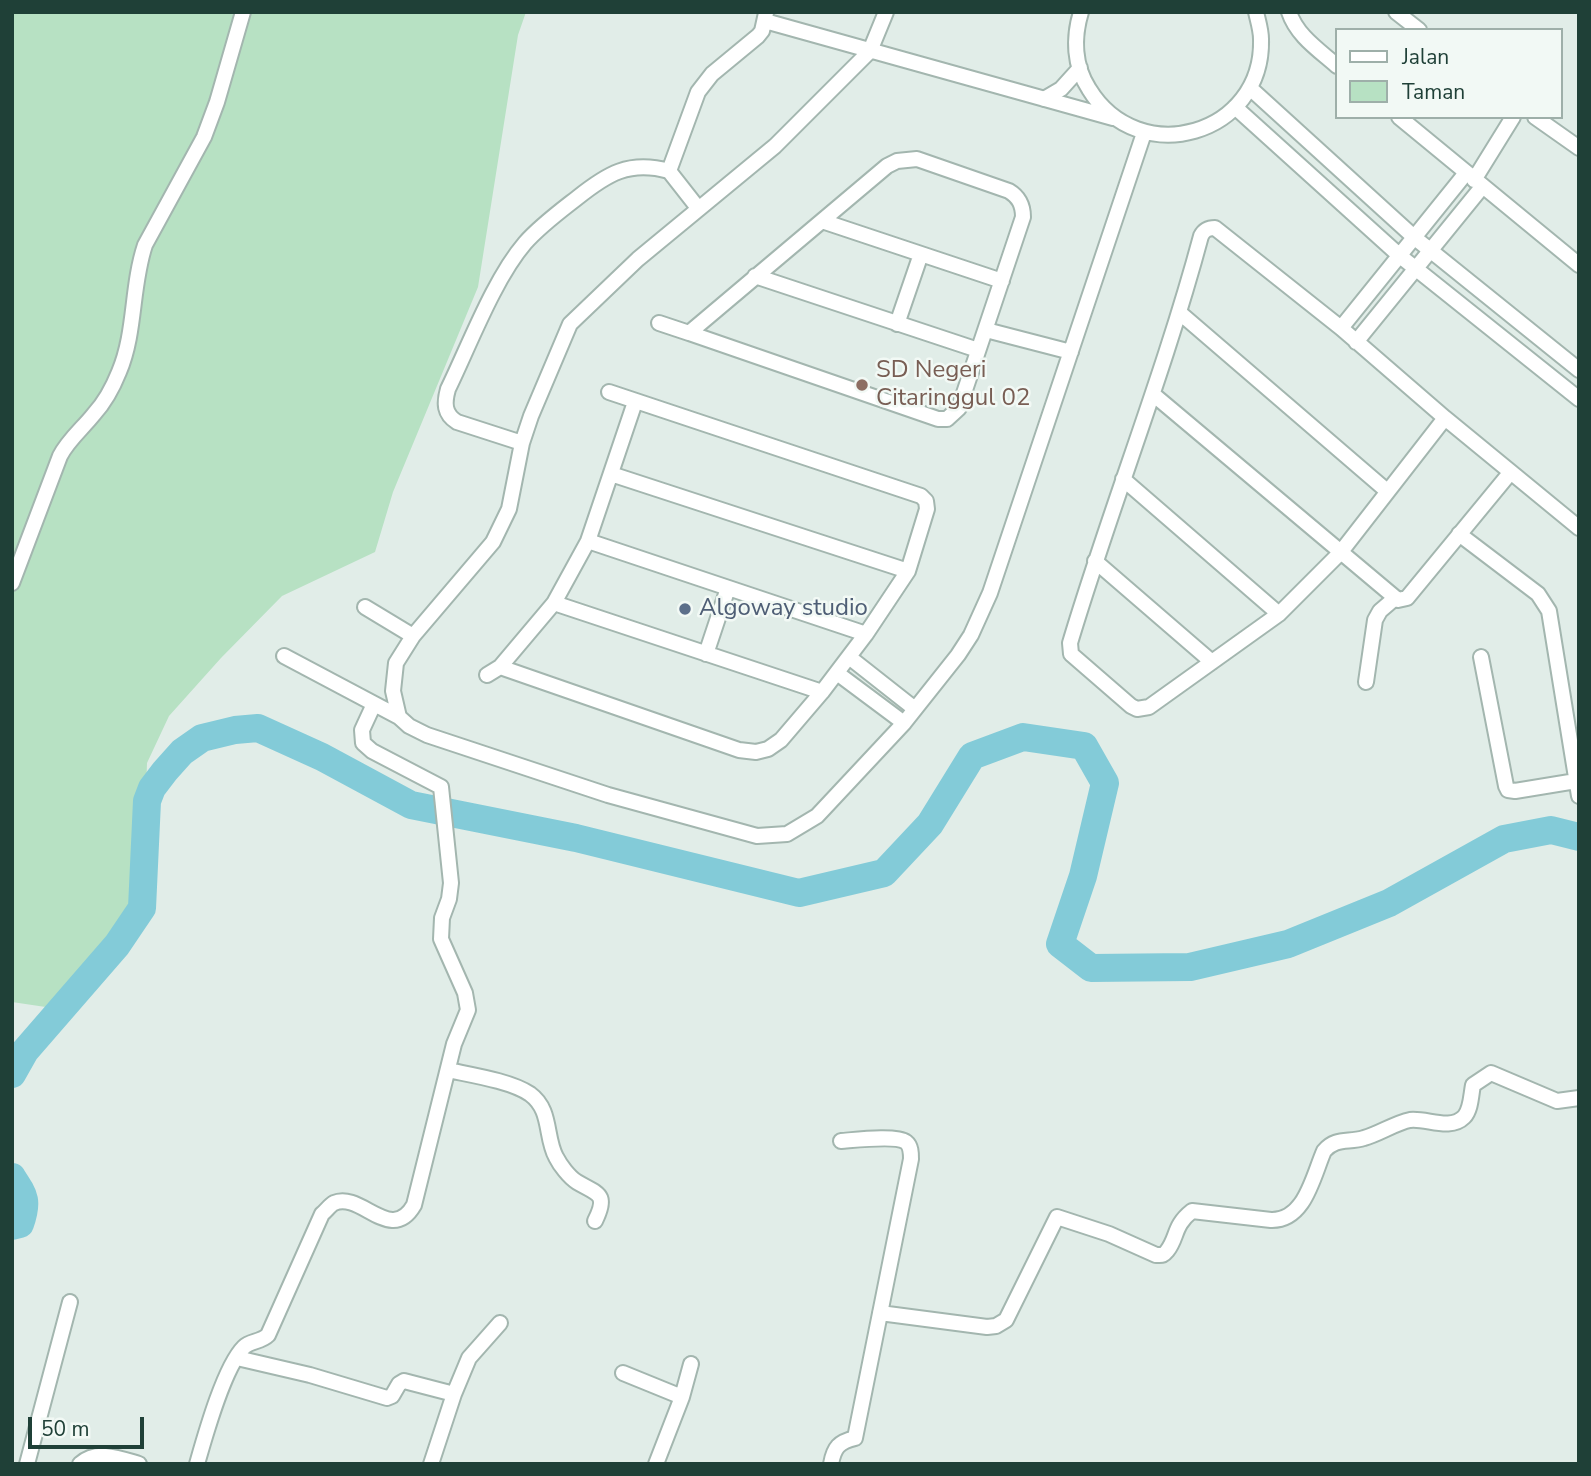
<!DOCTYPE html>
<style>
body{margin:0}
#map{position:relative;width:1591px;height:1476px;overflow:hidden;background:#e1ede8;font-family:"Nunito Sans",sans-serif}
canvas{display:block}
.frame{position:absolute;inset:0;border:14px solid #1f4037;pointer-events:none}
.legend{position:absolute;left:1335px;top:28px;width:228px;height:91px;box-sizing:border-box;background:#f2f9f5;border:2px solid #9eafa9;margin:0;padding:9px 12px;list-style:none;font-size:21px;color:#1f4037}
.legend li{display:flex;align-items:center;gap:14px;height:35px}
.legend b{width:35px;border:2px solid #9eafa9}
.scale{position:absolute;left:28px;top:1417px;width:116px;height:32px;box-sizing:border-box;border:4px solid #1f4037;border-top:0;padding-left:9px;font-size:21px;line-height:24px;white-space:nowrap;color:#1f4037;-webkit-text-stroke:5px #f2f9f5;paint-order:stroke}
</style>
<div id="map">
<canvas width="1591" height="1476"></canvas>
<div class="frame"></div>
<ul class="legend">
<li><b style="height:9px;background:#fff"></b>Jalan</li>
<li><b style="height:19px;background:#b7e1c3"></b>Taman</li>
</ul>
<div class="scale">50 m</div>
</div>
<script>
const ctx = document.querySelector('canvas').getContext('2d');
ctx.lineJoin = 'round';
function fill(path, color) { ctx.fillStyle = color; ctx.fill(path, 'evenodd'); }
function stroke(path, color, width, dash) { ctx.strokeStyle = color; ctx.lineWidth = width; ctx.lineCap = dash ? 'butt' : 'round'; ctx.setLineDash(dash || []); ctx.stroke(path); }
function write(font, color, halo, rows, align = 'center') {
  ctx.font = font + ' "Nunito Sans",sans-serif'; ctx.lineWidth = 5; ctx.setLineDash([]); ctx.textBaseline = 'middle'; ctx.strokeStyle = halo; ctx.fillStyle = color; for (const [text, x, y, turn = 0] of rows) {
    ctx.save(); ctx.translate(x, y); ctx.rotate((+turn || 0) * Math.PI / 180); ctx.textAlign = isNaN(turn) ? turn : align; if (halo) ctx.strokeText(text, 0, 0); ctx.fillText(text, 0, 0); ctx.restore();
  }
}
const green = new Path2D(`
 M12,12H526L518,35L478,287L393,492L375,552L282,596L221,658L169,716L147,763L142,908L117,945L59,1009L12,1002Z`);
const river = new Path2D(`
 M12,1074L25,1051L117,945L142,908L147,801L152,788L165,771L182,752L202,738L235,730L258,728L322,757L411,805L576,838L799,893L884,873L930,824L972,756L1023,737L1084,746L1105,783L1083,876L1060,944L1091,968L1190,967L1288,944L1389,903L1504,839L1551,830L1579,837
 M12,1177C25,1197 28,1201 20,1224L12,1226`);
const minor = new Path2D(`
 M886,12L870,51L775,146L638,259L570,324L531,416L522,443L509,509L493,542L413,636L396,663L393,691L399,717L409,726L427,735L608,795L757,836L787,834L817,816L904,723L958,655L971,635L990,593L1144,133
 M1081,12C1073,38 1074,66 1089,89C1139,171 1264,135 1261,39C1261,30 1258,21 1256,12
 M1289,12C1297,36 1319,50 1337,66
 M1396,12L1419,30
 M765,21L1113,118
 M1250,88L1415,238L1579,370
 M1044,99L1061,89L1080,68
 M1235,107L1400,256L1579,399
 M1399,117L1579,265
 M1535,117L1579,148
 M669,171L698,92L712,74L758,36L762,31L766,13
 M1474,180L1513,117
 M822,221L1002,281
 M755,276L978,350
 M1180,313L1387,491
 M659,323L689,333L887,166L897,161L917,159L1009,191C1019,197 1023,205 1023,217L959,408L947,419H938L689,333
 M897,324L921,254
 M1341,328L1466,173
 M986,330L1071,352
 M1356,342L1482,187
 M1154,395L1398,600L1407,598L1510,473
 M1445,418L1340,553L1279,614L1149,707L1137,709L1131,706L1071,654L1070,643C1111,506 1164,374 1201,236C1204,230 1208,228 1215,228L1341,328L1445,418L1579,528
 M522,443L457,422C444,414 444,403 448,389C469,346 494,279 525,243C540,226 559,212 577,198C607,174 629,160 669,171L698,208
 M611,474L908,571
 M1123,479L1279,614
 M1459,534L1538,594L1549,611L1579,796
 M588,541L866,634
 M1095,561L1212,662
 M12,583L60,456C68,440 83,428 94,414C105,402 113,387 119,372C136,332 131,287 145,245L204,137L217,102L243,12
 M554,603L822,692
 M365,607L413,636
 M706,654L728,588
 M284,656L399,717
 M849,657L915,709
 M1481,657L1506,786L1508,790L1515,791L1576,781
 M500,667L739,750L756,752L768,749L781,740L822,692L866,634L908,571L927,509L926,501L921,496L609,392
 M837,673L904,723
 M487,675L500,667L554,603L588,541L635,402
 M1366,682L1375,620L1380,611L1394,599
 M448,1070C471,1075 511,1081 530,1094C552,1110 545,1137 556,1157C560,1165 569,1177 577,1182C597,1194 609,1193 595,1221
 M880,1313L987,1327L996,1326L1006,1320L1057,1217L1109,1234L1156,1255C1162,1255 1163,1256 1167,1251C1178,1237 1173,1226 1192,1211L1271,1220C1305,1221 1313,1176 1324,1151C1336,1137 1348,1143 1364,1138C1379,1134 1395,1123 1410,1120C1427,1118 1450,1131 1464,1117C1471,1110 1471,1095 1473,1085L1491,1073L1557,1101L1579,1098
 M237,1358L310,1375L387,1398L392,1396L399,1384L404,1381L454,1394
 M623,1373L682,1397
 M27,1464L70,1302
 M80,1464C97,1449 119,1458 139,1464
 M197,1464C205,1436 224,1367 244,1347C250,1341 261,1342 268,1335L322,1214C326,1211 330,1205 334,1203C361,1191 391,1245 414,1205L454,1044L468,1010L465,993L441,939L442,918L449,899L451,883L441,787L372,751L363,743L362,730L374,704
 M431,1464L454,1394L469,1358L500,1323
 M656,1464L682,1397L691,1364
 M831,1464C834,1447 839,1442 855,1438L911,1159C911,1153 911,1146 906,1142C896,1135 855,1140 841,1141`);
const markers = [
 [862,385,7,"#8d6e63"],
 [685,609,7,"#5c6f8a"]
];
const educationNames = [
 ["SD Negeri",876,371],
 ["Citaringgul 02",876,399]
];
const serviceNames = [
 ["Algoway studio",699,609]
];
fill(green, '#b7e1c3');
stroke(river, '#83cbd8', 28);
stroke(minor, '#a3b6af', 18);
stroke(minor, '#fff', 14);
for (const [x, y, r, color] of markers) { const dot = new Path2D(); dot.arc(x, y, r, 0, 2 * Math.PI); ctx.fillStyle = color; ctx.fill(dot); stroke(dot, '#f2f9f5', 2.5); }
write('24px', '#785e54', '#f2f9f5', educationNames, 'left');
write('24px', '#4e5e75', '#f2f9f5', serviceNames, 'left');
</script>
